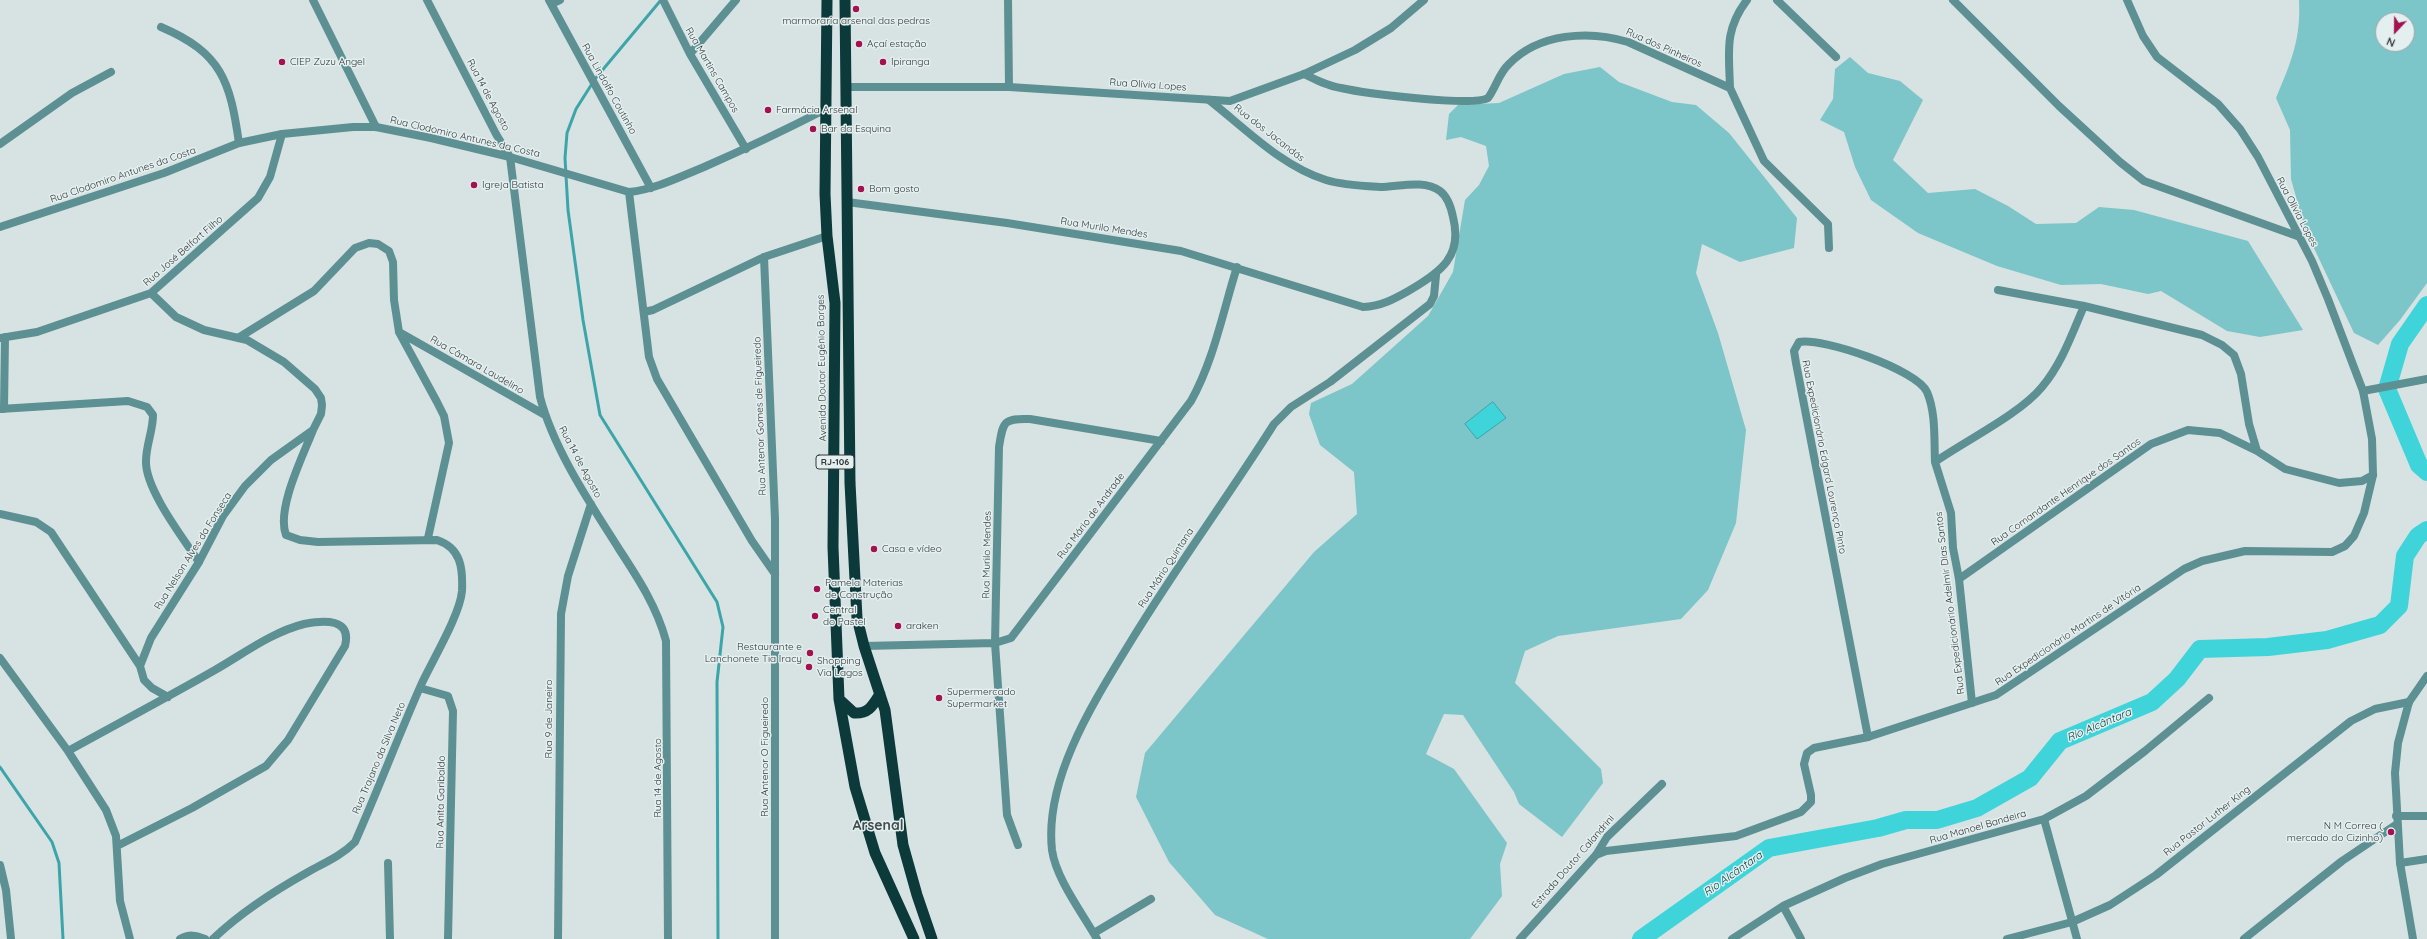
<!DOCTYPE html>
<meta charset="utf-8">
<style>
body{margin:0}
#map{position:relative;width:2427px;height:939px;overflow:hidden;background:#d7e2e2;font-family:Quicksand,sans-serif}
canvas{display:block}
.north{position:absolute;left:2375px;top:12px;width:40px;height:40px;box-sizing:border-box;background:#e4eff0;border:1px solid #9ea6a6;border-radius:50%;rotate:202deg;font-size:11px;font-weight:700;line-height:16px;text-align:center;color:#343838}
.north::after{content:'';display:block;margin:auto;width:14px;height:18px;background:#a41150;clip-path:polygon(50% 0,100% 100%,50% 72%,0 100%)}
</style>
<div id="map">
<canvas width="2427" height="939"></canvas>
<div class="north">N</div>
</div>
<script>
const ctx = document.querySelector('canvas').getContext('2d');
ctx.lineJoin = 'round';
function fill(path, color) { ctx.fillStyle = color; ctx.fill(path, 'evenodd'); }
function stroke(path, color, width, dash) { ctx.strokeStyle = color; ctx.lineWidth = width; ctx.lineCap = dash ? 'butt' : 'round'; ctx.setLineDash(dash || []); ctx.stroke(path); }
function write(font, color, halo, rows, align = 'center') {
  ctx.font = font + ' Quicksand,sans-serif'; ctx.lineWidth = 3; ctx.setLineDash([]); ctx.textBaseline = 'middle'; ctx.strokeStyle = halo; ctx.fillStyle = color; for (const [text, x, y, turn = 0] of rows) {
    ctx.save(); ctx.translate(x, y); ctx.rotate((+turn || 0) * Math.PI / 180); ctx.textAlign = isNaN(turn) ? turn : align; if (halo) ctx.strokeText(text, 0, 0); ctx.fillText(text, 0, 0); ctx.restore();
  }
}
const green = new Path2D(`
 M2299,0H2427V283L2400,320L2378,345L2354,333L2305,229L2291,179L2290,130L2276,98C2291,62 2301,40 2299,0ZM2383,20H2407V44H2383Z
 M1850,57L1868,73L1900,81L1923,100L1893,160L1928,193L1975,189L2008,206L2036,224L2076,223L2099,207L2134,210L2248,241L2303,330L2260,337L2227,331L2161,291L2148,294L2101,284L2061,285L1997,266L1918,233L1871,200L1855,167L1844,132L1820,120L1833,99L1835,69Z
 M1600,67L1619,82L1672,102L1696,105L1729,133L1797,218L1794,248L1740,262L1702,244L1696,273L1718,333L1746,430L1736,523L1708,590L1681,619L1558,636L1525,651L1515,683L1601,769L1603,783L1562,837L1519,804L1514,792L1463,715L1444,714L1426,754L1454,769L1507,843L1500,864L1502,896L1470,939H1268L1215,915L1169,862L1136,797L1145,753L1314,552L1357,514L1354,472L1320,445L1309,414L1311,403L1352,384L1428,316L1453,272L1465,200L1479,185L1489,166L1486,146L1461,137L1446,140L1449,114L1458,105L1499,103L1564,74Z`);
const water = new Path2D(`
 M1493,402L1506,418L1477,439L1465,424Z`);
const stream = new Path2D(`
 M661,0L595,79L576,109L567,133L565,158L568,210L583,320L600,415L717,602L723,627L717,682L718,939
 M0,767L52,842L59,863L63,939`);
const river = new Path2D(`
 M2427,305L2400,344L2387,389L2419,465L2427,472
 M1641,939L1769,848L1878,828L1906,820H1937L1977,808L2030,778L2060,741L2152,702L2177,679L2200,649L2268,647L2327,640L2380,625L2399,606L2405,556L2418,536L2427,530`);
const minor = new Path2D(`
 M313,0L376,127
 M427,0L496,134L510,157L540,397C554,450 590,503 619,549C638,578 657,607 666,641L668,939
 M549,0L651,188
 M663,0L690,54L746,149
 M1008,0L1009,87
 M1777,0L1836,57
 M1953,0L2059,106L2120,162L2144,181L2300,237
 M551,4L560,0
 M161,27C222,53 230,81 239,143
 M690,54L736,0
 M1304,74C1316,80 1328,86 1341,88C1363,93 1472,107 1488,98C1496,87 1499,73 1509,64C1539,33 1589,30 1628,42L1730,88L1764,161L1828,224L1829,248
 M1730,88C1729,52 1724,30 1747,0
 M0,144L72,93L111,72
 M629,192L649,357L657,379L752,541L775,574
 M847,202L1007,223L1181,251L1363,307C1382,306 1394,299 1410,290C1441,272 1463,256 1453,217C1451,207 1448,197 1440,191C1424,179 1398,187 1380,187C1363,186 1342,185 1326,180C1281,166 1245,128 1209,100
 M764,257L775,519V939
 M1998,290L2084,306L2202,335L2222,345L2234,355L2241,374L2249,424L2257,451L2285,469L2339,483L2362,481L2373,475
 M151,293L176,317L204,330L247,340L284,362L315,389L321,398L322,405L321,414L313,430L271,460L245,486L223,516L199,562L151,638L140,666L144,680L152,688L168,697
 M644,312L653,310L764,257L827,236
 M399,332L545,415
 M0,338L37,332L151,293L258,198L270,177L282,134
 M238,338L314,291L355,248L369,243L378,244L389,251L393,262L394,300L399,332L437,402L444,416L449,443L428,538
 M2363,391L2427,379
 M0,409L128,401L147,407L153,415C153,431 146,445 146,461C145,489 183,538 199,562
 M4,409L5,337
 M0,514L36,522L51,532L140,666
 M1959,579L2151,444L2188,430L2220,433L2257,451
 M864,646L995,643L1011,638L1191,401C1214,360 1223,311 1237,267
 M0,658L68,751L106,810L116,836L120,901L130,939
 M420,688L448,696L453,711L448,939
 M1972,703L1959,579L1953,548L1951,513L1935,462C1965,441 2020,414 2042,387C2062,363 2072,334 2084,306
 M1868,737L1796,363L1794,351L1799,342C1822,337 1918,370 1927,392C1936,413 1934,439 1935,462
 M68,751C117,724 166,698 215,670C243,654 272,632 304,624C324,620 352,618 345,646L288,740L266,766L192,808L117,846
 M2396,816H2427
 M2044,819L2077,939
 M1018,845L1007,815L995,643L999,447C1003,422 1003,418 1030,419L1161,441
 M1596,855L1607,837L1662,784
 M388,863L390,939
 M2400,863L2427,859
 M0,865L6,890L11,939
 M1783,906L1801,939
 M1094,933L1151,899
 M180,939C189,934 196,935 205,939
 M213,939C241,912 274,891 308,872C326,862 341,856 355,842C378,790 398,737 421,685C432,661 460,615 462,591C463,568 461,548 437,540L318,542L300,540L286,535C276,509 303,456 313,430
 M558,939L561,614L568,576L591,504
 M1097,939C1083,914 1056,879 1052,850C1044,778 1095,700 1131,641C1176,567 1228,497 1274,424L1291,407L1330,382L1430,304L1434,296L1436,275
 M1732,939L1783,906L1845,878L1882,864L2044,819L2086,796L2145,751L2209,698
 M2007,939L2072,922L2110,905L2156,875L2351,721L2375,709L2409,702
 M2244,939L2342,861L2397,824`);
const tertiary = new Path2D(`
 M845,87H1009L1230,101L1304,74L1355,50L1391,28L1424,0
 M0,227L164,173L239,143L282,134L353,127H376L431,138L510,157L629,192C656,189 679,177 704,167C745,149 785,130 824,110
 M1520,939L1596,855L1606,851L1736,836L1801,812L1811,802V795L1804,764L1807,753L1814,748L1868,737L1996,695L2184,569L2202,561L2245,551L2332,552L2345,546L2354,536L2364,513L2373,475L2372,439L2363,391L2328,299L2312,261L2258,157L2240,129L2218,104L2157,57L2143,36L2127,0
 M2413,939L2400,863L2395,773L2398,743L2409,702L2427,676`);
const trunk = new Path2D(`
 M827,0L825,194L827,236L835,303L833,547L839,699L855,787L875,853L914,939
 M845,0L850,483L857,618L864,646L885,710L903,845L917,895L932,939
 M840,700L854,713C869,714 873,705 880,694`);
const markers = [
 [856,9,4,"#a41150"],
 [859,44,4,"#a41150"],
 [282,62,4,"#a41150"],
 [883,62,4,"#a41150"],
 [768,110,4,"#a41150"],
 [813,129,4,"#a41150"],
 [474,185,4,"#a41150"],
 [861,189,4,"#a41150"],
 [874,549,4,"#a41150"],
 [817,589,4,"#a41150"],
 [815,616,4,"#a41150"],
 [898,626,4,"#a41150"],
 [810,653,4,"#a41150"],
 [809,667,4,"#a41150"],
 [939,698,4,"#a41150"],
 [2391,832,4,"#a41150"]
];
const shields = [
 [835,462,38]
];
const shieldNames = [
 ["RJ-106",835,462]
];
const poiNames = [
 ["marmoraria arsenal das pedras",856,21,"center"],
 ["Açaí estação",867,44],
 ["CIEP Zuzu Angel",290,62],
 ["Ipiranga",891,62],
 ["Farmácia Arsenal",776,110],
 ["Bar da Esquina",821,129],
 ["Igreja Batista",482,185],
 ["Bom gosto",869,189],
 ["Casa e vídeo",882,549],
 ["Pamela Materias",825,583],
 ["de Construção",825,595],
 ["Central",823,610],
 ["do Pastel",823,622],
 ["araken",906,626],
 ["Restaurante e",802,647,"right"],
 ["Lanchonete Tia Iracy",802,659,"right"],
 ["Shopping",817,661],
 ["Via Lagos",817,673],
 ["Supermercado",947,692],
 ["Supermarket",947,704],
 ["N M Correa (",2383,826,"right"],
 ["mercado do Cizinho)",2383,838,"right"]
];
const streetNames = [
 ["Rua dos Pinheiros",1664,48,24],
 ["Rua Martins Campos",712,70,60],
 ["Rua Olívia Lopes",1148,85,4],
 ["Rua Lindolfo Coutinho",609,89,61],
 ["Rua 14 de Agosto",488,95,62],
 ["Rua dos Jacandás",1269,133,38],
 ["Rua Clodomiro Antunes da Costa",465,137,13],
 ["Rua Clodomiro Antunes da Costa",123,175,-19],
 ["Rua Olívia Lopes",2297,212,62],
 ["Rua Murilo Mendes",1104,228,9],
 ["Rua José Belfort Filho",183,251,-41],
 ["Rua Câmara Laudelino",477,365,30],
 ["Avenida Doutor Eugênio Borges",822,368,-91],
 ["Rua Antenor Gomes de Figueiredo",760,416,-92],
 ["Rua Expedicionário Edgard Lourenço Pinto",1824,457,79],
 ["Rua 14 de Agosto",580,462,62],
 ["Rua Comandante Henrique dos Santos",2066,492,-35],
 ["Rua Mário de Andrade",1091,516,-53],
 ["Rua Nelson Alves da Fonseca",193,551,-58],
 ["Rua Murilo Mendes",987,555,-89],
 ["Rua Mário Quintana",1166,568,-57],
 ["Rua Expedicionário Adelmir Dias Santos",1950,603,-97],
 ["Rua Expedicionário Martins de Vitória",2068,635,-34],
 ["Rua 9 de Janeiro",549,719,-90],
 ["Rua Antenor O Figueiredo",765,757,-90],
 ["Rua Trajano da Silva Neto",379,758,-67],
 ["Rua 14 de Agosto",658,778,-90],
 ["Rua Anita Garibaldo",441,802,-89],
 ["Rua Pastor Luther King",2207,821,-38],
 ["Rua Manoel Bandeira",1978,827,-16],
 ["Estrada Doutor Calandrini",1573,862,-49]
];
const waterNames = [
 ["Rio Alcântara",2099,725,-23],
 ["Rio Alcântara",1733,874,-35]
];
const districtNames = [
 ["Arsenal",878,826]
];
fill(green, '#7cc5c8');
fill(water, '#3fd4da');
stroke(water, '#3ca5a9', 1);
stroke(stream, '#3ca5a9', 3);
stroke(river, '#3fd4da', 18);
stroke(minor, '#5d9092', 8);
stroke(tertiary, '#5d9092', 8);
stroke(trunk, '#0c393a', 11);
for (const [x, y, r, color] of markers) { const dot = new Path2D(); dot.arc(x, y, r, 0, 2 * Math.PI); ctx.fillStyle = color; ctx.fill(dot); stroke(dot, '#e4eff0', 1.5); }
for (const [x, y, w] of shields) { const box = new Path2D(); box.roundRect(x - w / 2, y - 7, w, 14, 3); ctx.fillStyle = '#e4eff0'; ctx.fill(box); stroke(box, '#343838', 1); }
write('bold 9px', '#343838', null, shieldNames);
write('10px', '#343838', '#e4eff0', poiNames, 'left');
write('10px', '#343838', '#e4eff0', streetNames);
write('italic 11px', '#004447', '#e4eff0', waterNames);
write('bold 14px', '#434c4c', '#e4eff0', districtNames);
</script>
